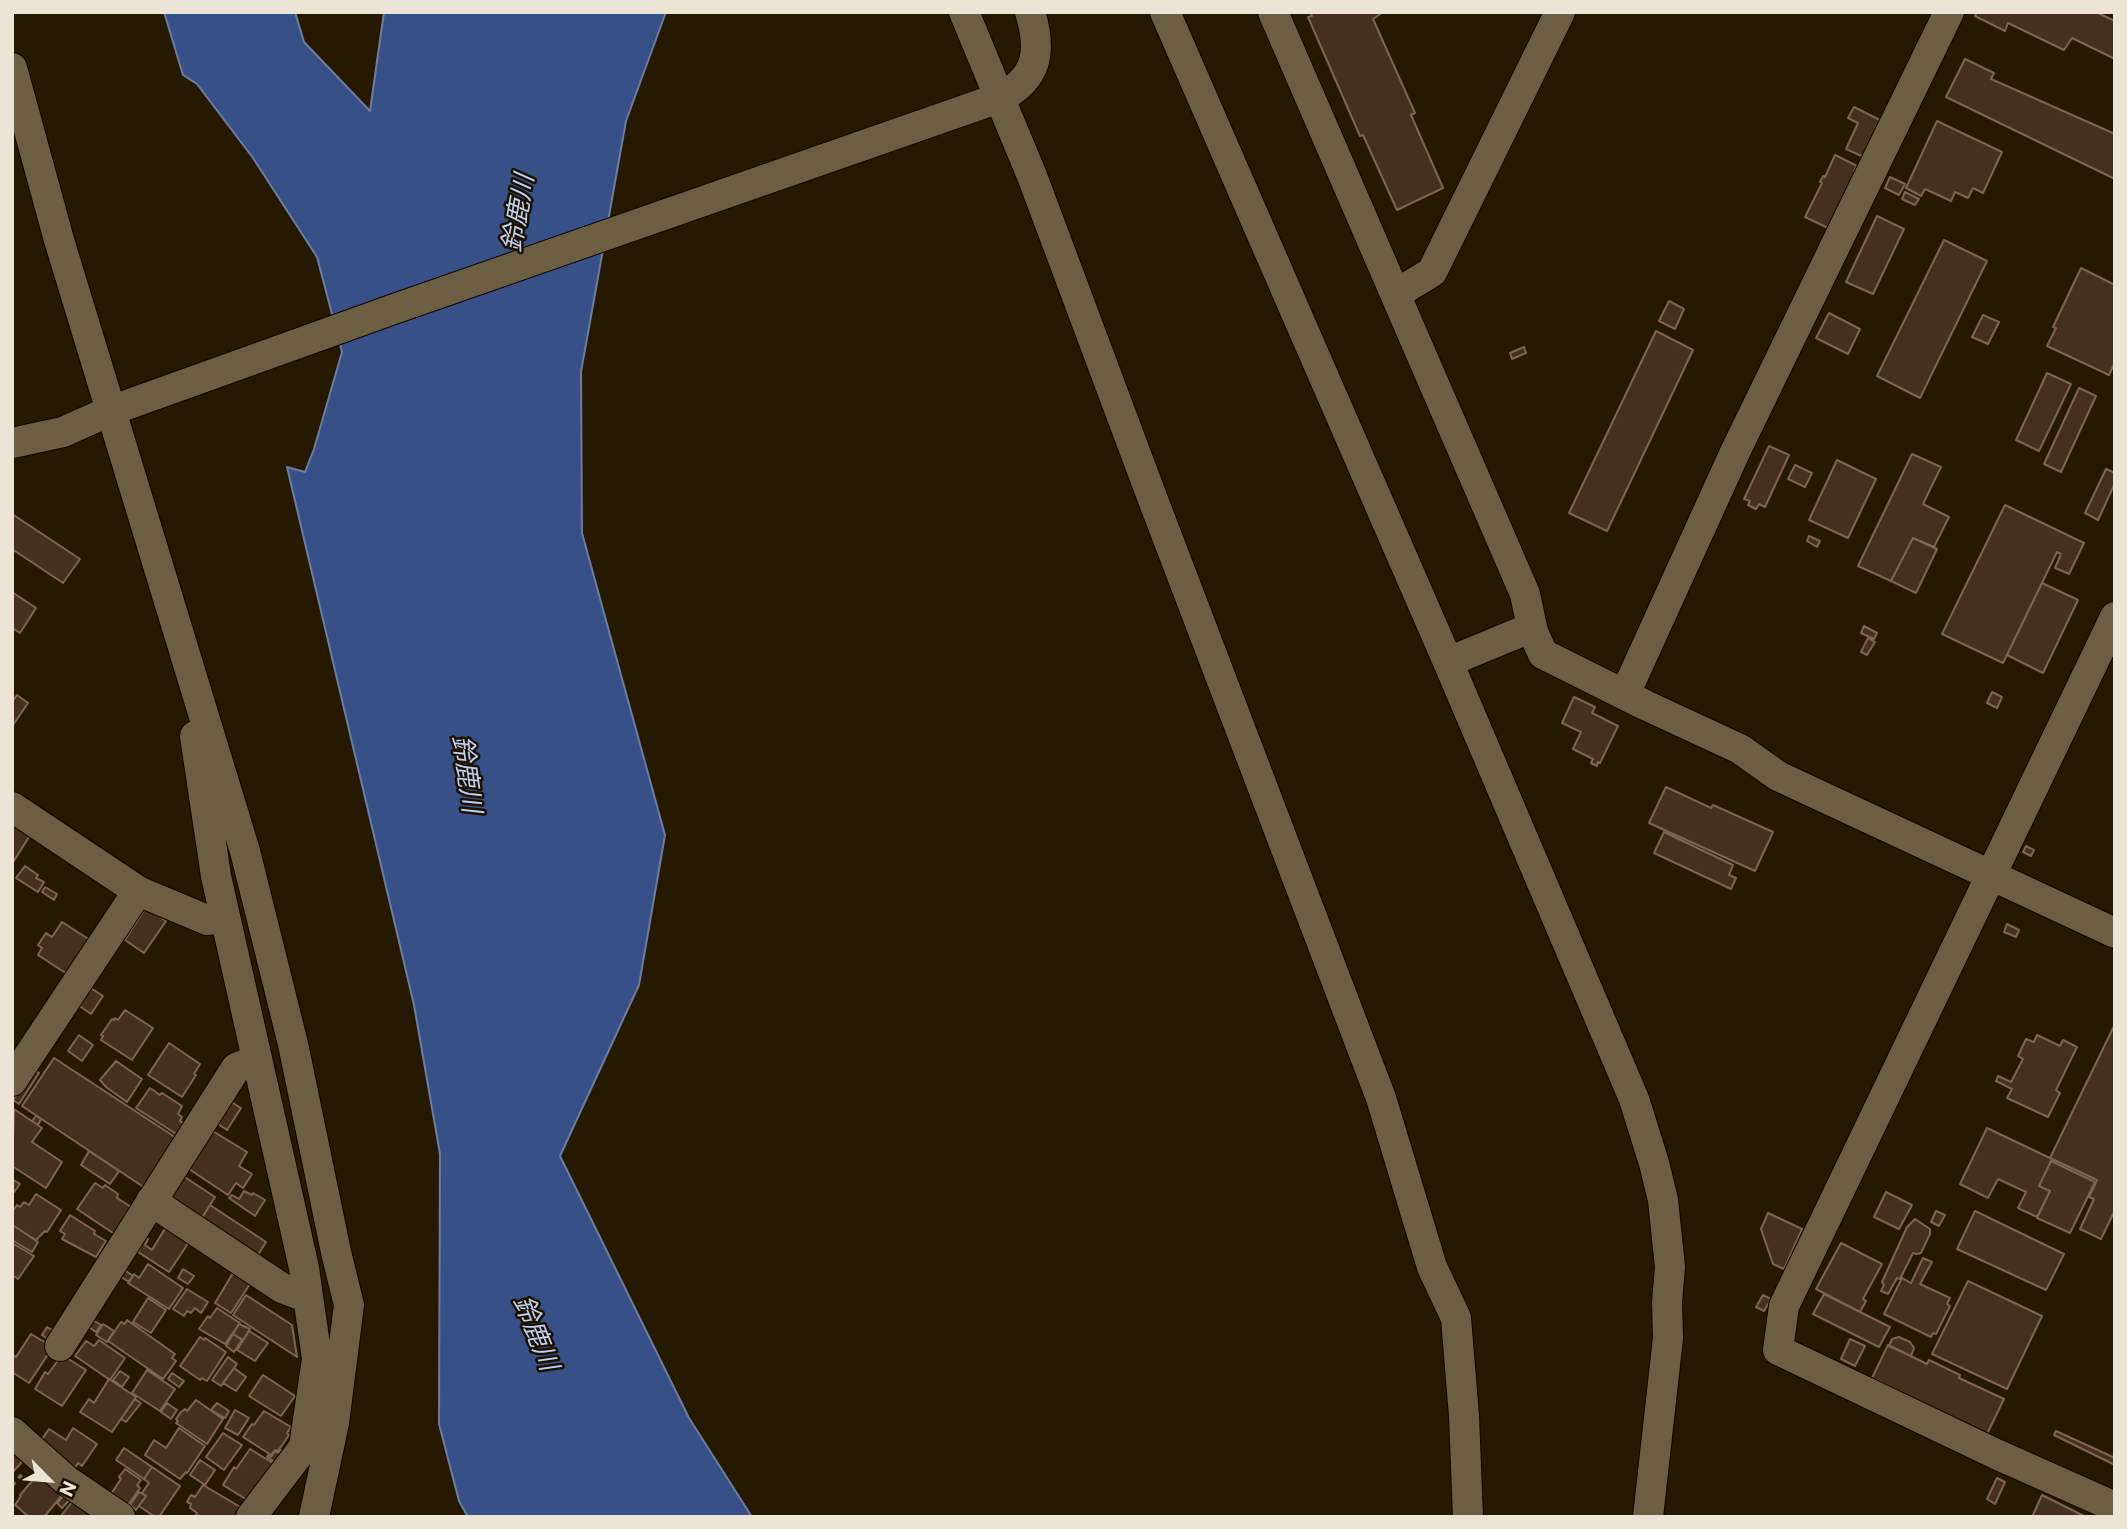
<!DOCTYPE html>
<meta charset="utf-8">
<style>
body{margin:0}
#map{position:relative;width:2127px;height:1529px;overflow:hidden;background:#251901;font-family:Commissioner,sans-serif}
canvas{display:block}
.frame{position:absolute;inset:0;border:14px solid #ece4d5;pointer-events:none}
.north{position:absolute;left:14px;top:1445px;width:70px;height:70px;-webkit-text-stroke:5px #1c1000;paint-order:stroke;rotate:115deg;font-size:19px;font-weight:700;line-height:28px;text-align:center;color:#ece4d5}
.north::after{content:'';display:block;margin:auto;width:24px;height:32px;background:#ece4d5;clip-path:polygon(50% 0,100% 100%,50% 72%,0 100%)}
</style>
<div id="map">
<canvas width="2127" height="1529"></canvas>
<div class="frame"></div>
<div class="north">N</div>
</div>
<script>
const ctx = document.querySelector('canvas').getContext('2d');
ctx.lineJoin = 'round';
function fill(path, color) { ctx.fillStyle = color; ctx.fill(path, 'evenodd'); }
function stroke(path, color, width, dash) { ctx.strokeStyle = color; ctx.lineWidth = width; ctx.lineCap = dash ? 'butt' : 'round'; ctx.setLineDash(dash || []); ctx.stroke(path); }
function write(font, color, halo, rows, align = 'center') {
  ctx.font = font + ' Commissioner,"Noto Sans JP",sans-serif'; ctx.lineWidth = 5; ctx.setLineDash([]); ctx.textBaseline = 'middle'; ctx.strokeStyle = halo; ctx.fillStyle = color; for (const [text, x, y, turn = 0] of rows) {
    ctx.save(); ctx.translate(x, y); ctx.rotate((+turn || 0) * Math.PI / 180); ctx.textAlign = isNaN(turn) ? turn : align; if (halo) ctx.strokeText(text, 0, 0); ctx.fillText(text, 0, 0); ctx.restore();
  }
}
const water = new Path2D(`
 M164,12H295L304,42L370,111L384,12H666L626,121L581,372L582,533L665,835L639,985L560,1156L689,1418L752,1517H468L459,1501L439,1424L440,1154L414,1005L287,467L305,472L314,449L342,352L317,257L253,158L197,84L183,75Z`);
const building = new Path2D(`
 M1310,12H1383L1373,19L1415,113L1411,115L1443,188L1397,210L1363,135L1360,136L1308,17L1312,16Z
 M1977,12H2096L2115,21V59L2072,38L2064,50L2008,23L2005,31L1975,16Z
 M1965,59L1994,73L1991,79L2115,134V179L1946,97Z
 M1854,107L1882,121L1864,157L1846,149L1858,123L1848,118Z
 M1937,121L2002,152L1983,193L1973,188L1968,198L1955,192L1951,201L1925,189L1921,196L1906,188Z
 M1835,155L1857,166L1854,171L1858,173L1830,229L1805,217L1822,183L1820,182L1823,176L1825,177Z
 M1890,177L1905,184L1899,195L1885,188Z
 M1905,192L1919,199L1915,205L1902,199Z
 M1877,216L1904,229L1873,294L1846,282Z
 M1944,240L1987,261L1920,398L1877,376Z
 M2081,268L2115,285V362L2109,375L2047,346L2056,328L2053,327Z
 M1669,301L1684,309L1675,329L1659,321Z
 M1829,313L1860,329L1848,354L1816,338Z
 M1983,315L1999,322L1988,344L1972,337Z
 M1656,331L1693,350L1607,531L1569,513Z
 M1524,347L1526,353L1512,359L1510,353Z
 M2047,373L2071,384L2039,451L2016,440Z
 M2079,388L2096,396L2061,472L2044,464Z
 M1769,446L1789,455L1765,507L1759,504L1756,509L1748,505L1750,501L1744,499Z
 M1912,454L1941,467L1923,504L1949,517L1934,547L1913,538L1891,581L1858,566Z
 M1837,460L1876,479L1848,538L1809,520Z
 M1795,465L1812,473L1805,487L1788,479Z
 M2106,469L2115,473V483L2098,520L2085,513Z
 M2005,505L2084,543L2069,574L2055,568L2061,554L2057,552L2003,663L1942,634Z
 M12,514L80,559L63,583L12,549Z
 M1809,536L1820,541L1817,547L1807,541Z
 M1913,538L1937,549L1916,593L1891,581Z
 M2042,583L2078,600L2043,673L2007,655Z
 M12,592L36,608L20,633L12,628Z
 M1864,626L1877,633L1874,639L1861,633Z
 M1868,638L1875,642L1867,655L1861,652Z
 M1992,692L2002,697L1997,708L1987,703Z
 M17,695L28,703L13,725L12,702Z
 M1574,697L1595,707L1592,713L1618,726L1600,763L1598,762L1597,766L1591,763L1593,759L1573,749L1581,732L1562,723Z
 M1666,787L1711,808L1713,805L1773,832L1755,871L1649,823Z
 M12,819L32,832L12,864Z
 M1664,832L1733,865L1729,875L1736,878L1731,889L1654,853Z
 M2026,846L2034,850L2031,856L2023,852Z
 M25,866L38,875L36,878L44,882L38,892L16,878Z
 M45,887L57,894L54,900L42,892Z
 M146,907L160,914L159,916L166,921L144,953L125,940Z
 M62,922L90,940L67,974L38,955L42,948L38,945L46,933L52,937Z
 M2007,924L2019,930L2016,937L2004,932Z
 M86,985L103,996L91,1014L74,1002Z
 M125,1010L153,1028L132,1060L101,1040L103,1036L101,1035L112,1019L114,1020L115,1018L118,1020Z
 M2115,1024V1210L2101,1239L2080,1229L2094,1199L2089,1197L2097,1180L2050,1158Z
 M79,1035L93,1045L82,1061L68,1051Z
 M2037,1035L2060,1046L2063,1040L2077,1047L2056,1090L2060,1093L2048,1117L2007,1098L2012,1089L1996,1081L1998,1076L2011,1082L2023,1059L2018,1056L2026,1039L2034,1042Z
 M169,1043L200,1064L194,1074L196,1075L182,1097L148,1075Z
 M54,1058L181,1141L148,1190L22,1106Z
 M116,1061L142,1079L127,1102L106,1087L100,1080Z
 M33,1070L39,1073L19,1104L13,1100Z
 M150,1088L160,1095L162,1093L182,1106L178,1114L182,1117L180,1121L191,1129L184,1139L136,1108Z
 M225,1098L241,1108L227,1130L211,1119Z
 M14,1109L42,1128L32,1142L62,1162L46,1188L12,1166Z
 M36,1116L41,1119L38,1125L32,1121Z
 M1987,1128L2052,1159L2039,1186L2050,1191L2037,1217L2018,1208L2026,1192L1998,1179L1988,1198L1960,1184Z
 M211,1130L247,1152L239,1166L252,1174L243,1188L236,1183L228,1195L183,1165Z
 M89,1151L119,1171L110,1184L81,1165Z
 M2051,1161L2095,1182L2070,1233L2037,1218L2050,1191L2039,1186Z
 M177,1172L215,1197L200,1221L162,1197Z
 M12,1179L20,1184L12,1195Z
 M95,1183L103,1188L105,1185L118,1194L117,1198L136,1210L119,1237L77,1209Z
 M244,1191L252,1195L253,1193L265,1200L255,1216L229,1198L232,1195L239,1199Z
 M1886,1192L1912,1205L1899,1229L1874,1217Z
 M36,1194L61,1210L47,1232L45,1231L36,1240L12,1225V1212L17,1205L20,1207L24,1202L29,1205Z
 M210,1205L266,1242L256,1258L200,1221Z
 M1936,1211L1945,1215L1939,1226L1931,1222Z
 M1975,1211L2064,1254L2046,1290L1957,1249Z
 M1768,1213L1802,1229L1784,1269L1773,1264L1761,1229Z
 M70,1215L95,1231L94,1234L106,1241L96,1257L62,1239L65,1234L60,1231Z
 M1915,1219L1930,1229V1234L1921,1253L1917,1254L1913,1253L1900,1279L1897,1278L1888,1294L1881,1291L1884,1285L1882,1282L1907,1227Z
 M14,1226L38,1242L32,1252L12,1240V1228Z
 M166,1227L189,1242L169,1272L138,1252L142,1244L139,1233L148,1239L145,1245L152,1250Z
 M12,1243L34,1256L18,1279L12,1275Z
 M1841,1243L1882,1264L1863,1299L1866,1301L1860,1312L1816,1289Z
 M1923,1258L1932,1262L1920,1284L1950,1298L1947,1304L1950,1306L1936,1334L1933,1333L1931,1337L1884,1314L1902,1278L1911,1283Z
 M148,1264L183,1288L169,1309L128,1283L134,1274L139,1278Z
 M123,1269L133,1276L129,1282L115,1273Z
 M183,1269L194,1276L188,1284L178,1278Z
 M233,1273L250,1284L231,1313L215,1303Z
 M1968,1281L2042,1316L2007,1389L1932,1354Z
 M187,1289L208,1302L201,1313L195,1308L191,1313L187,1311L184,1316L173,1309Z
 M1824,1294L1890,1327L1879,1347L1813,1314Z
 M246,1295L292,1325L297,1357L233,1315Z
 M1763,1295L1771,1299L1764,1311L1756,1307Z
 M148,1298L166,1310L151,1333L133,1322Z
 M217,1308L240,1323L225,1344L199,1329L208,1316L210,1318Z
 M88,1317L101,1325L96,1332L84,1324Z
 M127,1320L175,1354L172,1358L176,1361L163,1379L108,1341L121,1322L125,1324Z
 M103,1324L114,1331L107,1342L96,1335Z
 M239,1324L250,1329L243,1340L233,1334Z
 M47,1327L60,1335L54,1343L42,1335Z
 M249,1331L268,1343L255,1361L237,1350Z
 M31,1334L53,1347L29,1383L12,1372V1355L16,1357Z
 M233,1334L242,1340L234,1352L226,1346Z
 M200,1337L204,1340L205,1338L226,1352L207,1381L202,1378L200,1380L180,1366Z
 M1899,1337L1910,1342L1914,1348L1911,1356L1889,1346L1892,1339Z
 M1850,1339L1865,1346L1855,1366L1841,1359Z
 M99,1340L125,1358L110,1380L75,1356L86,1341L94,1346Z
 M1888,1345L1927,1364L1929,1360L1960,1375L1959,1378L2004,1399L1987,1434L1872,1378Z
 M62,1355L86,1370L62,1406L35,1389L45,1372L48,1374Z
 M228,1357L237,1364L221,1386L212,1380Z
 M234,1368L246,1377L236,1391L223,1383Z
 M147,1370L175,1389L160,1411L132,1393Z
 M120,1371L129,1377L122,1387L113,1380Z
 M172,1373L184,1381L179,1387L168,1379Z
 M263,1375L295,1396L281,1416L249,1396Z
 M109,1379L136,1397L112,1432L80,1412L89,1399L94,1403Z
 M135,1399L141,1403L126,1422L121,1419Z
 M196,1400L223,1419L207,1444L176,1423L178,1421L176,1419L181,1412L185,1409L187,1411Z
 M167,1403L177,1410L171,1419L161,1412Z
 M217,1403L229,1411L225,1418L211,1410Z
 M235,1410L249,1418L238,1435L225,1428Z
 M264,1411L291,1427L287,1433L289,1435L278,1451L275,1450L271,1455L243,1437L252,1424L254,1425Z
 M73,1428L97,1444L82,1466L78,1463L73,1471L40,1442L49,1429L66,1440Z
 M179,1428L205,1446L187,1473L186,1472L180,1479L145,1455L154,1440L166,1448Z
 M2056,1431L2115,1458V1465L2054,1435Z
 M223,1433L242,1445L224,1470L206,1457Z
 M12,1443L27,1456L12,1473Z
 M124,1448L152,1467L144,1479L116,1460Z
 M250,1449L276,1465L252,1503L223,1485L234,1467L236,1469Z
 M281,1450L287,1454L279,1465L267,1457L268,1455L271,1457L275,1451L278,1453Z
 M200,1460L215,1470L205,1485L190,1475Z
 M152,1467L180,1486L159,1517H155L139,1506L146,1496L142,1493L149,1483L144,1479Z
 M125,1469L141,1480L137,1485L140,1488L126,1508L109,1497L121,1479L119,1477Z
 M39,1473L63,1494L44,1517H29L15,1505L21,1496L20,1495Z
 M1997,1478L2005,1482L1995,1504L1987,1499Z
 M203,1485L242,1508L236,1517H195L197,1513L190,1508L191,1504L187,1502L191,1495L195,1497Z
 M67,1492L72,1497L62,1508L57,1503Z
 M139,1492L146,1496L136,1510L130,1505Z
 M2042,1495L2086,1517H2032Z
 M76,1497L100,1517H60Z`);
const path = new Path2D(`
 M12,1486L23,1473`);
const minor = new Path2D(`
 M964,12L1032,176L1152,497L1381,1098L1432,1267L1456,1318L1464,1416L1468,1517
 M1165,12L1448,662L1634,1099L1654,1163L1663,1200L1670,1267L1667,1302L1668,1338L1648,1517
 M1273,12L1525,594L1533,632L1543,654L1645,705L1740,749L1778,776L2115,933
 M12,68L59,240L245,851L293,1044L336,1252L349,1305L334,1423L314,1517
 M1396,294L1432,272L1560,12
 M12,443L63,432L110,411L394,309L999,98C1038,79 1042,51 1030,12
 M2115,617L1784,1306L1778,1350L1996,1454L2115,1507
 M1448,662L1523,631L1533,632
 M1625,694L1736,450L1949,12
 M195,736L216,876L304,1268L317,1359L304,1447L251,1517
 M12,807L138,891L207,920L225,918
 M12,1081L138,891
 M151,1201L282,1288L308,1298
 M60,1346L236,1068L256,1060
 M12,1432L67,1481L120,1517`);
const waterNames = [
 ["鈴鹿川",518,213,-80],
 ["鈴鹿川",467,774,82],
 ["鈴鹿川",536,1333,68]
];
fill(water, '#385088');
stroke(water, '#6e7c9f', 2);
fill(building, '#452f1d');
stroke(building, '#7e6451', 2);
stroke(minor, '#0e0400', 32);
stroke(path, '#746955', 3.5, [5, 5]);
stroke(minor, '#6b5e42', 30);
write('italic 26px', '#bfd0f2', '#1c1000', waterNames);
</script>
